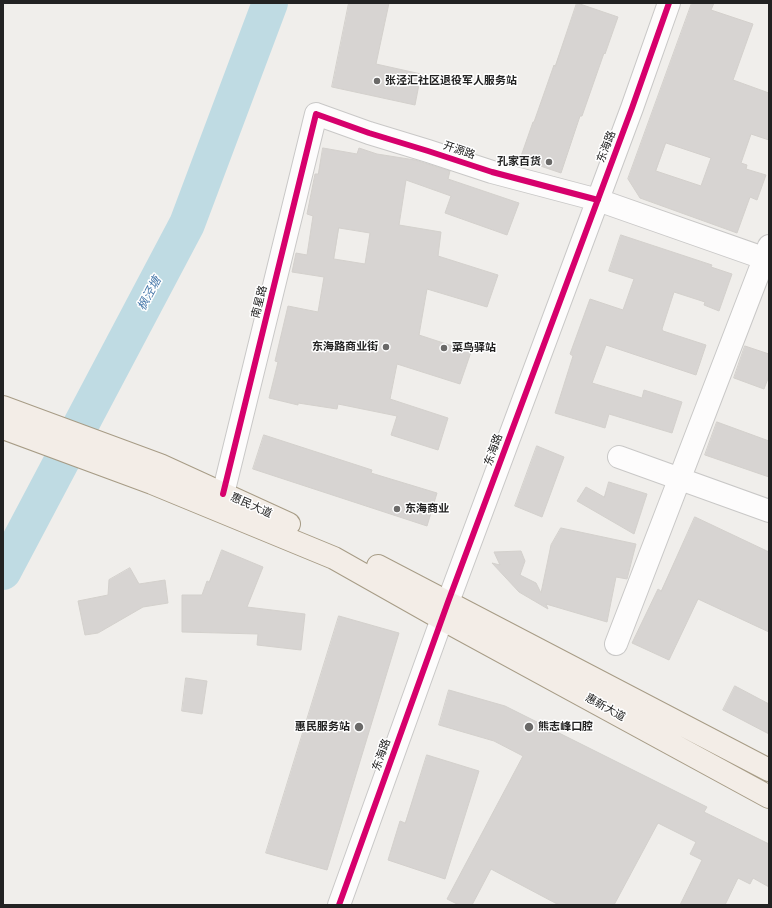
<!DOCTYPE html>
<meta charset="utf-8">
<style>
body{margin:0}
#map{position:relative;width:772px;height:908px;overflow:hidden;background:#f0eeeb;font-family:"Titillium Web",sans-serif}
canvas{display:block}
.frame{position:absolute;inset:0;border:4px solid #222;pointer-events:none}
</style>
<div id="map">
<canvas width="772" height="908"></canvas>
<div class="frame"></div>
</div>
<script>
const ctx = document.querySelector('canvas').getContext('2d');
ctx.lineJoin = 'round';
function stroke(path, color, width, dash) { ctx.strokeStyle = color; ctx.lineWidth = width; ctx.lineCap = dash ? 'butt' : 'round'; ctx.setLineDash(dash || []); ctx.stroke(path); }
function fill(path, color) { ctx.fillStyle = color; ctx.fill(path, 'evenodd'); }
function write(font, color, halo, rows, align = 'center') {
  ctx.font = font + ' "Titillium Web","Noto Sans SC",sans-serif'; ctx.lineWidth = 3; ctx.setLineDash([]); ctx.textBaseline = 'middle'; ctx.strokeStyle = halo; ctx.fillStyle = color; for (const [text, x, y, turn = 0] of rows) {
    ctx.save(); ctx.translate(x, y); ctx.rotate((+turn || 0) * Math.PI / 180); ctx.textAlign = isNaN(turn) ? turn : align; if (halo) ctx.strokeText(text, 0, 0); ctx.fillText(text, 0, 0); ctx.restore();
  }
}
const river = new Path2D(`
 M3,572L187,224L270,3`);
const building = new Path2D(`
 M349,3H389L376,64L421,74L415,105L332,87Z
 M577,3L618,17L605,54L604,53L582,116H580L561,173L520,159L533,122H534L554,65L555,66Z
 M692,3H714L711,10L753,24L733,80L769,93V140L751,134L741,163L747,165L746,169L766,175L757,200L750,197L737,233L640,198L628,179ZM666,143L711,158L701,186L656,171Z
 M323,148L357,154L359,148L377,154L415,160L450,171L448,179L519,203L507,235L445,213L451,196L406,180L399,225L441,232L438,256L498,275L487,307L427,289L419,335L471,352L460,384L397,364L390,399L448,418L438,450L391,435L397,416L338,404L337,409L298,403V405L269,398L278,362L275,361L288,306L318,312L324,277L292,272L296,253L307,255L313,216L307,214L315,174H318ZM339,228L370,233L365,264L334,259Z
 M621,235L712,265L711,267L732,274L719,311L704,305L705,302L674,292L662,329L663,331L706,345L696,375L606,345L592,383L642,398L644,390L682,402L672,433L609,414L605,428L555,413L573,356L570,354L590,299L623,310L634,279L609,271Z
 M745,346L769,354V376L764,389L734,378Z
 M717,422L769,441V477L705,455Z
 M264,435L372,470L371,473L437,493L427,526L253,469Z
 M537,446L564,457L542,517L515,506Z
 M609,482L647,494L634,534L577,501L586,487L604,497Z
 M695,517L769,552V632L698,599L669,660L632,643L658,589L661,591Z
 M561,528L636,544L627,579L616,577L607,622L546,604L548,609L519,592L492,563L500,565L494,552L521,551L525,561L520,575L536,583L541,593L551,545Z
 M222,550L263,567L247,607L305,614L301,650L257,645L258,634L182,632V595H202L207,581L209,582Z
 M130,568L139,584L165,580L168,603L143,607L98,633L85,635L78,601L108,595L109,580Z
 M339,616L399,633L327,870L266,853Z
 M186,678L207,681L202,714L182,711Z
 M735,686L769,704V734L723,710Z
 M449,690L505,706L707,807L704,812L769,844V887L753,878L750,884L738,878L725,905H680L702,860L690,854L696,842L658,823L614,905H559L491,869L472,905H459L447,899L523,756L494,741L439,725Z
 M427,755L479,771L445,879L388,860L400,821L405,823Z`);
const minor = new Path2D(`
 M619,457L769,511
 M223,494L316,114L369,133L428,151L492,172L598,200L769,260
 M616,644L769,246
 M339,905L448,602L632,108L669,3`);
const major = new Path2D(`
 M3,407L160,465L289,524
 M3,428L152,483L334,558L442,619L769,797
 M378,566L769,770`);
const cycleway = new Path2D(`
 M223,494L316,114L369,133L428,151L492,172L598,200
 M339,905L448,602L632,108L669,3`);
const markers = [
 [377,81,4,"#6a6968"],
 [549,162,4,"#6a6968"],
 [386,347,4,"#6a6968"],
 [444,348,4,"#6a6968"],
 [397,509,4,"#6a6968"],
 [359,727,5,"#6a6968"],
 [529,727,5,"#6a6968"]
];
const poiNames = [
 ["张泾汇社区退役军人服务站",385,81],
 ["孔家百货",541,162,"right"],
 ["东海路商业街",378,347,"right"],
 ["菜鸟驿站",452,348],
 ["东海商业",405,509],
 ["惠民服务站",350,727,"right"],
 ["熊志峰口腔",538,727]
];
const streetNames = [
 ["东海路",607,147,-69],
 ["开源路",459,151,19],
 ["南星路",260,302,-76],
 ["东海路",494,450,-70],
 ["惠民大道",251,506,24],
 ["惠新大道",605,708,29],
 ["东海路",382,755,-70]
];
const waterNames = [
 ["枫泾塘",150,294,-62]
];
stroke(river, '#bfdbe3', 36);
fill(building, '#d7d4d2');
stroke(building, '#d3d0cc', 1);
stroke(minor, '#c9c8c7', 24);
stroke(major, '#a79c86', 24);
stroke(minor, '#fdfcfc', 22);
stroke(major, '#f3ede7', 22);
stroke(cycleway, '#d6006c', 6);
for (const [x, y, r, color] of markers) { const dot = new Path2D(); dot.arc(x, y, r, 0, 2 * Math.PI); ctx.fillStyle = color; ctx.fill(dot); stroke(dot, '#fff', 1.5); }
write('bold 11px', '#222', '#fff', poiNames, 'left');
write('11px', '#222', '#fff', streetNames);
write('italic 12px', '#4a7aab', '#fff', waterNames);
</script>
